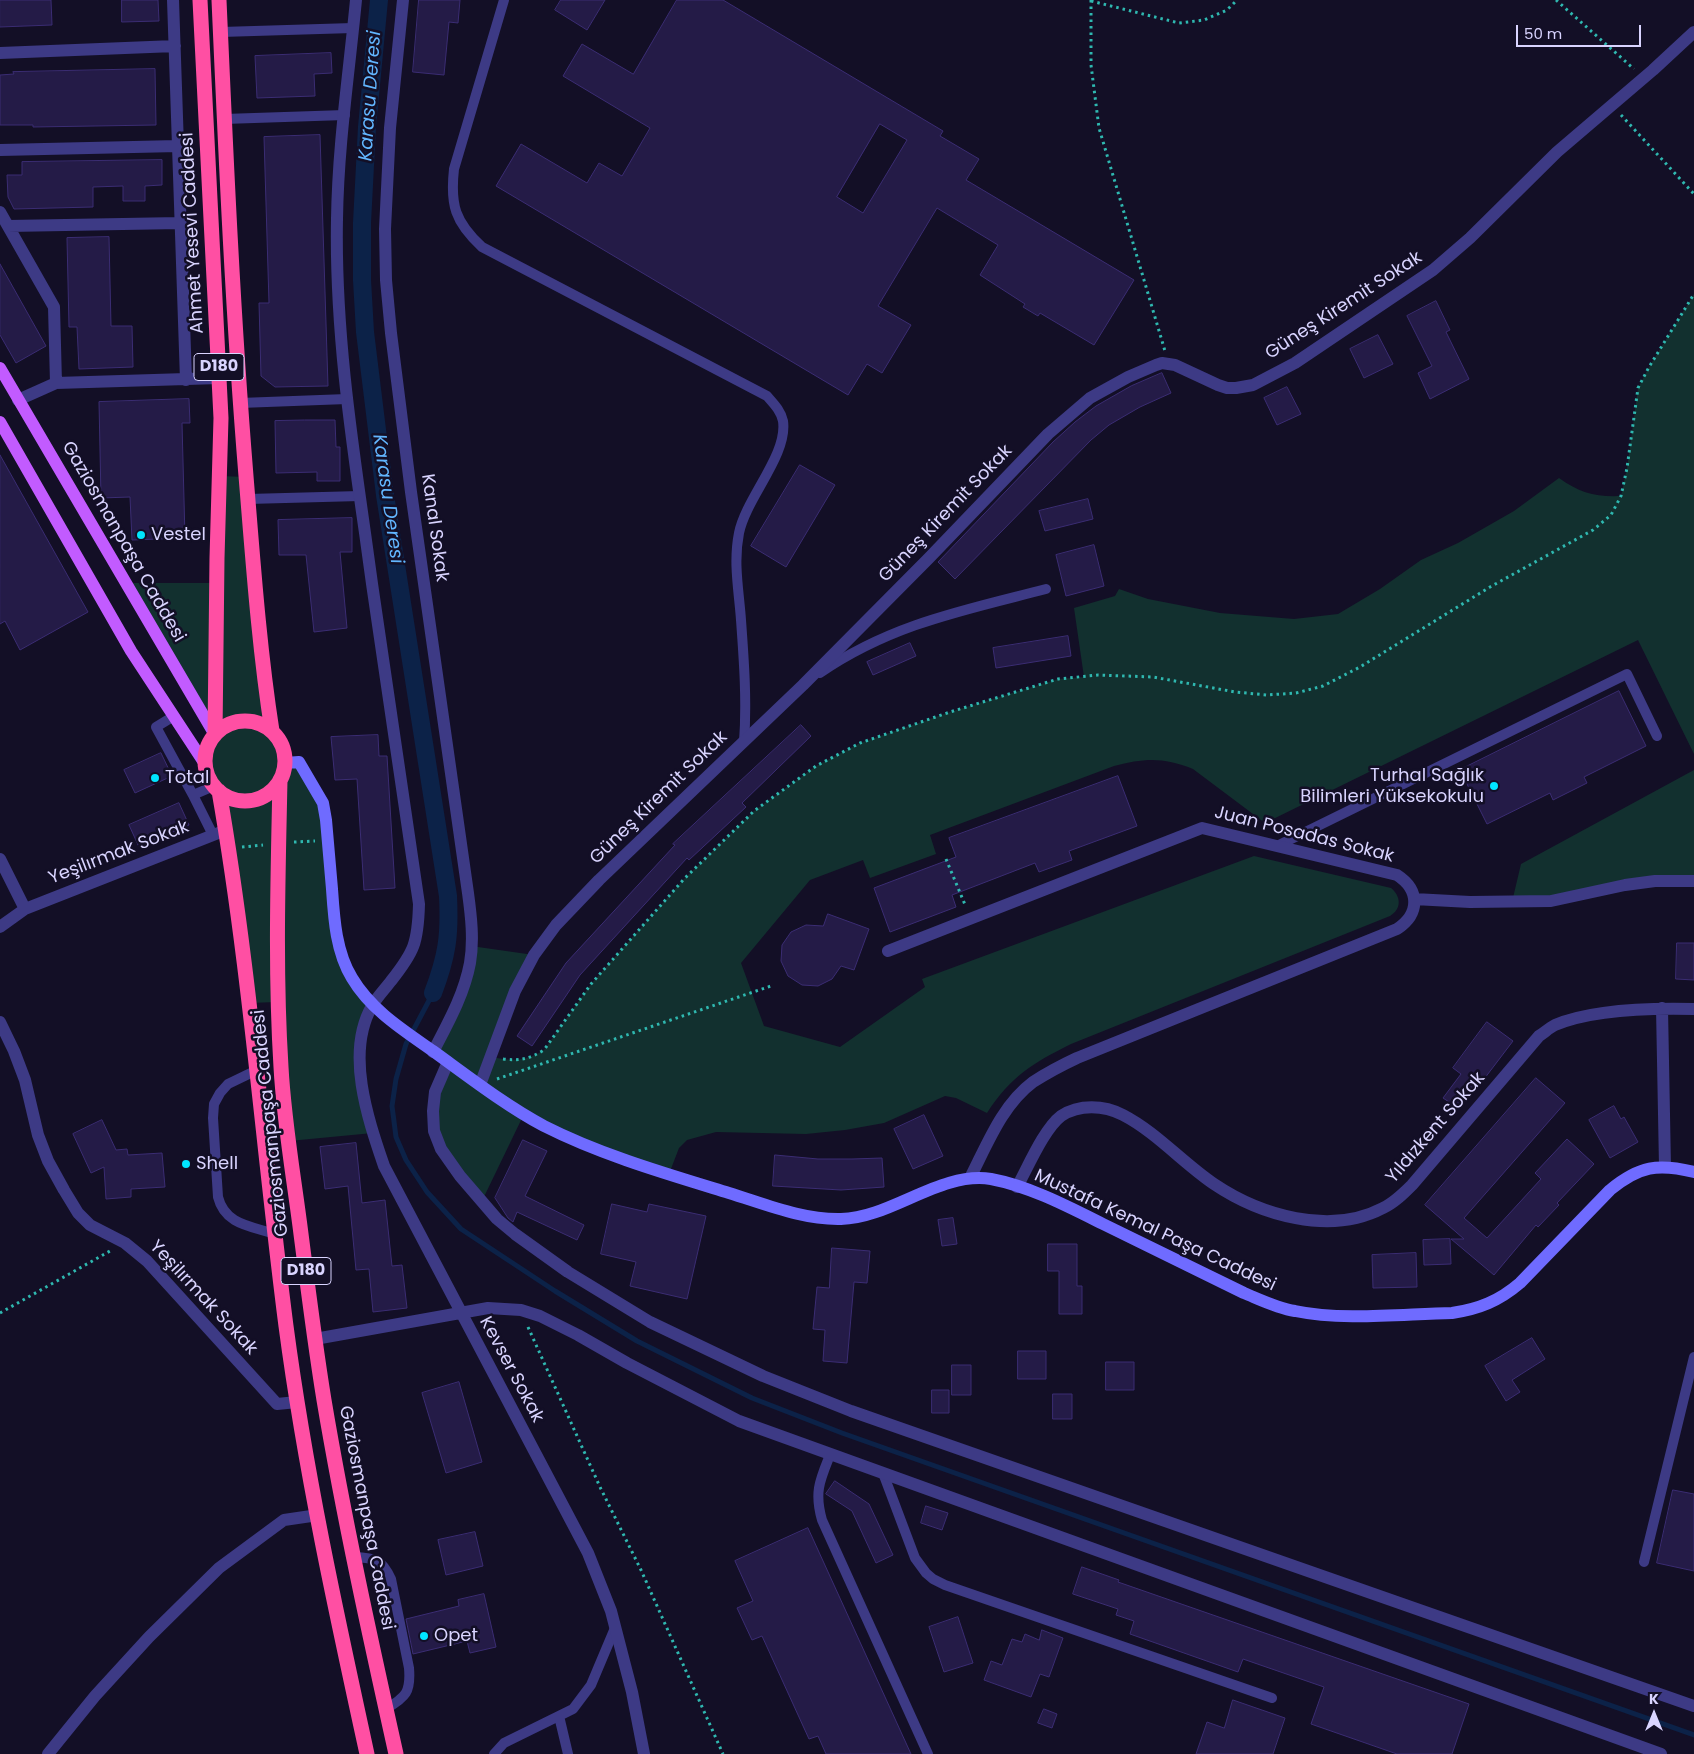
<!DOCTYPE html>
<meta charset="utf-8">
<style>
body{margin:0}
#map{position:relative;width:1694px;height:1754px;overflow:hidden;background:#130f26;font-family:Poppins,sans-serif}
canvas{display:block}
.north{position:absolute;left:1629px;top:1689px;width:50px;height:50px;-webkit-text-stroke:4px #130f26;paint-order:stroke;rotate:0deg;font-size:14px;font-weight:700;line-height:20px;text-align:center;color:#d9d4ff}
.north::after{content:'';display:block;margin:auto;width:18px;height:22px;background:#d9d4ff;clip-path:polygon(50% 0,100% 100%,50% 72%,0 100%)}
.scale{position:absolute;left:1516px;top:25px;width:125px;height:22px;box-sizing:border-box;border:2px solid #d9d4ff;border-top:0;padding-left:6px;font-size:15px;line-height:18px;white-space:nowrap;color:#d9d4ff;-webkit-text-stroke:4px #130f26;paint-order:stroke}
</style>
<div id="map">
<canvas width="1694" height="1754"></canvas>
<div class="north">K</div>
<div class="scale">50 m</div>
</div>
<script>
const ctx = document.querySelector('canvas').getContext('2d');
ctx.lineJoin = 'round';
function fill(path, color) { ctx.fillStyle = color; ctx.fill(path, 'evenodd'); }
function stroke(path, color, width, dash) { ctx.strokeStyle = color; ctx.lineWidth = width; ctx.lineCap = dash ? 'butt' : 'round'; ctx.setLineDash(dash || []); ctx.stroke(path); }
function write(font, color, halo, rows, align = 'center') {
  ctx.font = font + ' Poppins,sans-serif'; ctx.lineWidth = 5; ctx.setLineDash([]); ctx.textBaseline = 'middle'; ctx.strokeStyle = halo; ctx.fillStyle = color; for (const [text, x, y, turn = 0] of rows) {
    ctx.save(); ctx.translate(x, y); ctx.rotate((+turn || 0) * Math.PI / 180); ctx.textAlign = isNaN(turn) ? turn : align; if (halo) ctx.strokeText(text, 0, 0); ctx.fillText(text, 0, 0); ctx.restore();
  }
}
const green = new Path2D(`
 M1694,294V754L1638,640L1265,823L1193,769C1164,757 1144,758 1114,766L930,835L936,854L870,878L863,860L810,880L741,963L764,1026L840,1047L925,987L922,979L1254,856L1391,888C1401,896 1402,909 1390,916L1071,1044C1033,1063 1011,1076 987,1113L956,1098L945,1096L884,1123L845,1130L806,1134L716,1132L687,1140L679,1148L669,1174L524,1114L482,1201L441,1149L433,1111L448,1062L433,1052L460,999L471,946L534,955L491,1057C512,1061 525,1062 544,1050L591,984L684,879L754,811L816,766L860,743L950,712L1058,679L1084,677L1074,608L1115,596L1119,589L1148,599L1220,613L1294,619L1338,614L1380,589L1421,560L1458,543L1514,511L1559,478C1580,493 1595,497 1621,496L1627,468L1638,388L1649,367Z
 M220,476L246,477L272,731L282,746L285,763L299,762L323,803L340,952L372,1005L361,1046L373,1133L289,1141L277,1002L249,1003L214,786C204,770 204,757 211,740L125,583H216Z
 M1694,770V881L1512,902L1521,864Z`);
const stream = new Path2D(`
 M433,993L406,1044L396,1079L392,1106L396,1137L406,1160L427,1192L461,1229L555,1291L637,1341L752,1398L842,1433L1694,1735`);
const canal = new Path2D(`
 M379,0L367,127L362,223V280L365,332L385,495L448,896C450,936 447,956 433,993`);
const building = new Path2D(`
 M0,0H51L52,25L0,27Z
 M122,0H158L159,21L122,22Z
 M419,0H460L458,23L449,22L444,75L413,72Z
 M561,0H605L587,30L555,10Z
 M677,0H723L943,131L940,136L979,159L966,180L1134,280L1094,345L1040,313L1038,316L1023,307L1025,304L980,275L998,245L937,208L878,306L911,325L882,373L867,364L848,395L496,186L521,144L587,183L599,163L622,176L650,128L563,76L582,44L633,74ZM880,124L907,140L863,213L837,197Z
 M331,53L332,73L314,74L315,96L257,98L255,56Z
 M155,69L156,125L33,127V125H0V75L14,74L13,72Z
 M320,135L328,386L275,387L261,376L259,303H269L264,137Z
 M162,160V185L145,186V201H123V186L93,187V207L14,209L8,197L7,175H22V162Z
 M109,237L111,326H132L133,367L79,369L77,327H69L67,238Z
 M0,264L46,346L16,363L0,335Z
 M1436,301L1450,330L1446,332L1469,379L1430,399L1418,373L1432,366L1407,316Z
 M1378,335L1393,364L1364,378L1350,349Z
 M1162,373L1171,393L1140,407L1109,425L1091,440L955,579L938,562L1053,442L1075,422L1096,406L1131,386Z
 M1287,387L1301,414L1277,425L1264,398Z
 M189,399L190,423H182L185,538L132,540L130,497L101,498L99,402Z
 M305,420H335L336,447H340V481H317V472L276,473L275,421Z
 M0,455L88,612L20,650L5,621L0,624Z
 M800,465L835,485L786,567L751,546Z
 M1088,499L1093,519L1045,531L1039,511Z
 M352,518V552H340L347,628L314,632L306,555H279L278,520Z
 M1094,545L1104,586L1066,596L1056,555Z
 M1068,636L1071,656L996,668L993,648Z
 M910,643L916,656L873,675L867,662Z
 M1619,691L1646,746L1584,777L1587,783L1553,800L1550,793L1487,824L1460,770Z
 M801,725L811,736L742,803L746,807L689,860L687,858L580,975L532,1046L517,1036L566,963L675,845L673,844Z
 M378,735L379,756H387L395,888L364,890L357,779L335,780L331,737Z
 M161,753L172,776L135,793L124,770Z
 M1118,776L1137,826L1069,851L1072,860L1039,872L1035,863L952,895L956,907L890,932L874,888L956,857L949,838Z
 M179,803L189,825L139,847L129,825Z
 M828,914L869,929L854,970L841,966L832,979L818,986L802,985L788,976L781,961L782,945L791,932L806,925L823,926Z
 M1677,943H1694V980L1676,979Z
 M1487,1022L1513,1041L1478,1087L1476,1085L1458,1108L1443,1098L1461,1074L1453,1068Z
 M1536,1078L1565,1103L1464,1218L1487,1238L1541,1179L1535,1173L1567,1139L1594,1164L1557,1203L1559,1205L1538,1227L1536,1225L1494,1275L1451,1239H1464L1425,1205Z
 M1614,1106L1621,1119L1624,1117L1638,1142L1610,1158L1589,1120Z
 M924,1115L943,1156L913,1169L894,1129Z
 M102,1120L116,1150L127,1149L128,1155L162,1153L165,1187L131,1189V1197L106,1199L104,1167L91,1173L73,1134Z
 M523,1140L547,1151L525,1196L584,1225L577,1240L517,1212L513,1222L508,1218L495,1198Z
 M356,1143L362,1203L385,1200L392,1266L402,1265L407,1308L373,1312L369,1269L356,1270L348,1186L325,1189L320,1147Z
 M775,1155L818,1159H852L882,1158L884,1187L841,1190L773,1186Z
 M612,1204L647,1212L649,1204L706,1216L687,1299L630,1286L636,1262L601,1254Z
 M953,1218L957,1244L942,1246L938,1220Z
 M1450,1239L1451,1264L1424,1265L1423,1240Z
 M1048,1244H1077V1286H1082V1314H1059V1271H1048Z
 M832,1248L870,1251L867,1283L854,1282L847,1363L823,1361L825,1330L813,1329L817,1287L829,1288Z
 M1416,1253L1417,1287L1373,1288L1372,1255Z
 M1532,1338L1545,1359L1512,1380L1520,1392L1506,1401L1485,1366Z
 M1018,1351H1046V1379H1018Z
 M1106,1362H1134V1390H1106Z
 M952,1365H971V1395H952Z
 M459,1382L482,1462L446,1473L422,1393Z
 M932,1390H949V1413H932Z
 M1053,1394H1072V1419H1053Z
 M835,1481L869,1504L893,1555L876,1563L852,1511L826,1494Z
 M1673,1490L1694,1494V1571L1657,1563Z
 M926,1506L948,1513L942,1530L921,1523Z
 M808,1528L911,1754H826L818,1736L809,1739L762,1636L752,1640L737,1608L753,1601L735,1561Z
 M475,1532L483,1566L446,1575L438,1540Z
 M1082,1567L1119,1580L1118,1582L1469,1704L1452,1754H1397L1311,1724L1324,1687L1243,1659L1238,1672L1130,1634L1134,1621L1116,1615L1118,1609L1073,1594Z
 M484,1594L496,1647L470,1653L467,1641L413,1654L406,1619L459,1606L458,1600Z
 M958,1617L973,1663L944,1672L929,1627Z
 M1042,1630L1063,1638L1049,1677L1040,1674L1031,1697L984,1680L991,1661L1002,1665L1012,1639L1022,1642L1025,1634L1039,1640Z
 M1233,1700L1285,1718L1273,1754H1196L1207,1722L1224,1728Z
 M1044,1709L1057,1714L1052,1728L1038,1723Z`);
const path = new Path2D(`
 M1091,0V65L1099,128L1165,351
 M1556,0L1634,69
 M1091,1L1179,23L1204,20L1227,10L1237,0
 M1621,115L1694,194
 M294,842L315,841
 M242,847L263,845
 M946,859L966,907
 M503,1059C520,1061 529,1059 544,1050L591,984L684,879L754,811L816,766L860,743L950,712L1058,679L1098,675L1153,677L1235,692L1267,695L1296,693L1323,686L1360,667L1490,587L1593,530L1611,515L1621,496L1627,468L1638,388L1649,367L1694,294
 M497,1079L771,986
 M0,1313L110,1251
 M528,1327L600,1487L641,1570L723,1754`);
const lane = new Path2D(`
 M504,0L454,169C450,205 455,222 482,247L767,396C774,404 781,411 783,421C788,455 746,498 739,533C733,563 739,591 741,620C744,661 747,702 744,742
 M221,32L353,28
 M224,119L345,115
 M240,403L347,399
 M248,499L360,496
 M820,673C891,624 965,610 1046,589
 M174,716L156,727L193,795L214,786
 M193,795L213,835
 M1277,846L1627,674L1657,736
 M257,1070L228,1084L220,1093L214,1104L213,1118L218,1197C225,1225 251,1226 275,1234
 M830,1455C820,1480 814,1492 822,1520L928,1754
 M883,1473L915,1558L926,1573L933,1579L945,1585L1272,1698
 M354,1557C375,1558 382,1559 391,1579L409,1668C411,1692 406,1697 386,1709
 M1644,1562L1694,1357
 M559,1716L568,1754
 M494,1754L504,1743L573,1709L591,1685L615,1628`);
const street = new Path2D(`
 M173,0L186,380
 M356,0C349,73 338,146 337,219C335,324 350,429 365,533C382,657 400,781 419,904C418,943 414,952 391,981C385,989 377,997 372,1006C345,1053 368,1119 384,1166L588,1553L611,1611L632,1692L644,1754
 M403,0L390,128L385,229L386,280L391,333L411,492L468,893C471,915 474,940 470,963C464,995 448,1023 433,1052
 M0,53L175,46
 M0,150L178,146
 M0,212L54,307L56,383
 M8,226L180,223
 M18,400L56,383L219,378
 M0,859L25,909L226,830
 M1414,899L1470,902L1551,901L1625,885L1655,881H1694
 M0,927L25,909
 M888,951L1202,828L1397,875C1420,890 1420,914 1397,929L1077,1058C1062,1065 1047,1073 1033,1082C1002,1105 987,1145 970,1178
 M1662,1008L1665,1167
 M0,1022L14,1051L25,1080L38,1135L48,1161L64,1190L78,1213L90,1225L125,1243L147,1261L277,1404L297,1402
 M448,1062L435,1092L433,1111L434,1131L441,1149L460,1176L497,1219L515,1234L568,1272L650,1322L763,1376L851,1411L1694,1706
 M480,1085L515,991L534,955L556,925L599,880L803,685L929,558L1048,434L1090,398L1128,377L1156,365L1162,363L1175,365L1218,385L1227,388H1236L1253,385L1295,363L1433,270L1470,238L1557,152L1653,70L1694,32
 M1017,1187C1028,1167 1044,1129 1061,1116C1079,1104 1104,1105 1123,1115C1156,1132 1183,1163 1214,1184C1260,1215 1330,1236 1383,1208C1394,1203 1403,1194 1412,1185L1539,1036C1544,1033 1549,1028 1555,1025C1593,1009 1653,1008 1694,1009
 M315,1339L488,1308L521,1310L540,1316L578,1335L627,1363L739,1421L1661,1754
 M48,1754L95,1696L149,1637L219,1568L284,1520L318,1515`);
const secondary = new Path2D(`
 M285,763L299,762L323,803L326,820C328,843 330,866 332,889C334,919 336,952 352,978C371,1010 403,1030 433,1051C469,1077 505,1105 544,1126C601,1155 667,1174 729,1193C765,1204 803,1220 841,1219C891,1218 940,1171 991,1179C1029,1186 1069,1207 1103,1224C1150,1247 1197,1270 1244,1293C1261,1300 1277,1308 1295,1311C1343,1321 1402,1314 1452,1313C1479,1309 1499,1301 1520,1283L1610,1190C1639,1166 1658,1163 1694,1172`);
const primary = new Path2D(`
 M0,368L215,735
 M0,422L131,651L205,764`);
const highway = new Path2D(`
 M200,0L221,418L217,558L215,735
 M219,0C226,159 233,317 246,476C253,561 259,647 272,731
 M205 761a40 40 0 1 1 80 0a40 40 0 1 1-80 0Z
 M280,780C278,876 275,971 281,1067C284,1123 294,1178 301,1234C308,1289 315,1345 324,1400C344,1519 370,1637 396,1754
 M219,791C250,969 263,1148 286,1326C305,1470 336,1612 367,1754`);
const markers = [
 [141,535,5,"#00e5ff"],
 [155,778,5,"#00e5ff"],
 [1494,786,5,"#00e5ff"],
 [186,1164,5,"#00e5ff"],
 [424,1636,5,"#00e5ff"]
];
const shields = [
 [219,367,50],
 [306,1271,50]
];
const shieldNames = [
 ["D180",219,367],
 ["D180",306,1271]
];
const streetNames = [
 ["Ahmet Yesevi Caddesi",193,233,-93],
 ["Güneş Kiremit Sokak",1344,306,-33],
 ["Güneş Kiremit Sokak",946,514,-46],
 ["Kanal Sokak",434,528,82],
 ["Gaziosmanpaşa Caddesi",123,542,60],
 ["Güneş Kiremit Sokak",659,798,-44],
 ["Juan Posadas Sokak",1304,835,14],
 ["Yeşilırmak Sokak",119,853,-21],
 ["Gaziosmanpaşa Caddesi",271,1123,-96],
 ["Yıldızkent Sokak",1436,1128,-49],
 ["Mustafa Kemal Paşa Caddesi",1155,1231,25],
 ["Yeşilırmak Sokak",203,1298,47],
 ["Kevser Sokak",511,1370,62],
 ["Gaziosmanpaşa Caddesi",366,1518,79]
];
const poiNames = [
 ["Vestel",151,535],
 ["Turhal Sağlık",1484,776,"right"],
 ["Bilimleri Yüksekokulu",1484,797,"right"],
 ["Total",165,778],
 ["Shell",196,1164],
 ["Opet",434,1636]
];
const waterNames = [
 ["Karasu Deresi",371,96,-86],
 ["Karasu Deresi",387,499,82]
];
fill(green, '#12302f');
stroke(stream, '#0c2248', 5);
stroke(canal, '#0c2248', 18);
fill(building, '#241b47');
stroke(building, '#3b2d73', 1);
stroke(path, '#2fb8b0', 3, [2.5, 4]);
stroke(lane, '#3d3a85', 10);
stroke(street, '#3d3a85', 12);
stroke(secondary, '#6f6bff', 12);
stroke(primary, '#c25bff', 12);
stroke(highway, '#ff4fa3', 15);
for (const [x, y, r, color] of markers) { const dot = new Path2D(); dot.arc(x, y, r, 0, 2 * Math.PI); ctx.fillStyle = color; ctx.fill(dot); stroke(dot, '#130f26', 2); }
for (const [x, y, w] of shields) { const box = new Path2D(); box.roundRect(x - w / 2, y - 13.5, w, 27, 4); ctx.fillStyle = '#130f26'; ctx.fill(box); stroke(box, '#d9d4ff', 1); }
write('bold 16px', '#d9d4ff', null, shieldNames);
write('18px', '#d9d4ff', '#130f26', streetNames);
write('18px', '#d9d4ff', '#130f26', poiNames, 'left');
write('italic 19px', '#62b6ff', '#130f26', waterNames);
</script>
